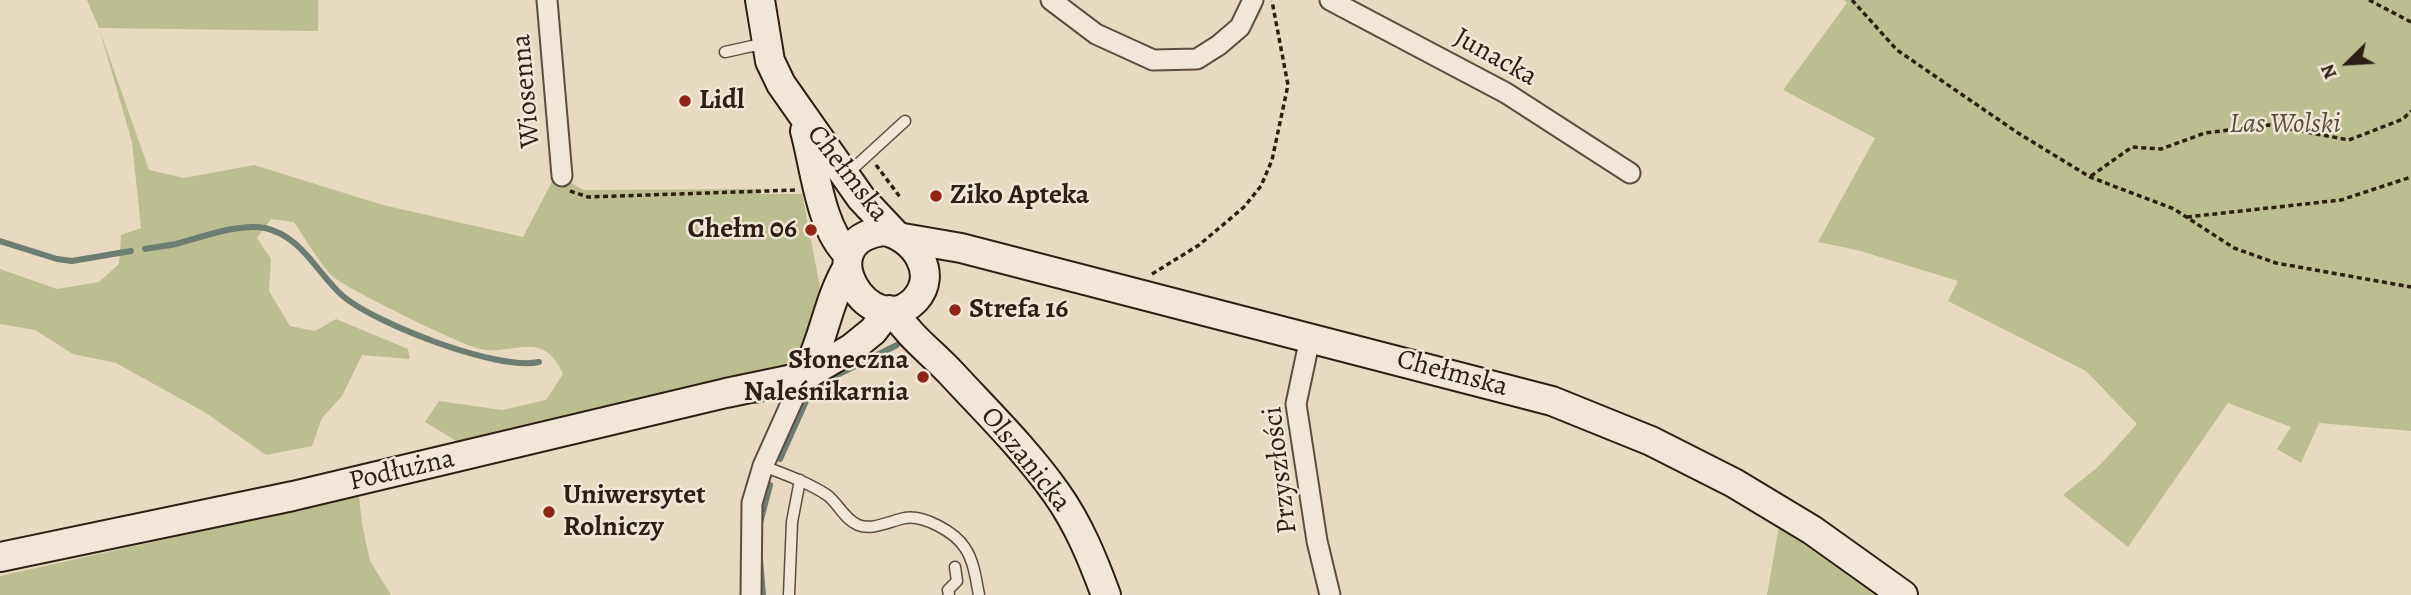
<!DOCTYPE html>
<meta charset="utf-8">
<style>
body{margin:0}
#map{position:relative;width:2411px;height:595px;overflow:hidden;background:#e8dac0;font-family:Alegreya,serif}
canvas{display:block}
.north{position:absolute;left:2313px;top:28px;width:70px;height:70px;-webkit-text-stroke:5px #f0e7d6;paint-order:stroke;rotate:246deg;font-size:19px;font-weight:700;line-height:28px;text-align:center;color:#2d2013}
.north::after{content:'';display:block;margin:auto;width:24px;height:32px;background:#2d2013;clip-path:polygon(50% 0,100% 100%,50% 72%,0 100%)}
</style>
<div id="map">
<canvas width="2411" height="595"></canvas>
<div class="north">N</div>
</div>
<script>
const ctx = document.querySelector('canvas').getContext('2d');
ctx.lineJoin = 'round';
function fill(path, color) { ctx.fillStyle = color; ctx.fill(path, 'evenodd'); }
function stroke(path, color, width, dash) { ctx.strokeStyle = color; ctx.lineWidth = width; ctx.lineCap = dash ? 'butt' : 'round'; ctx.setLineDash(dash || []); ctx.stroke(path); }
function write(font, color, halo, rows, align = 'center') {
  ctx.font = font + ' Alegreya,serif'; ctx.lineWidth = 5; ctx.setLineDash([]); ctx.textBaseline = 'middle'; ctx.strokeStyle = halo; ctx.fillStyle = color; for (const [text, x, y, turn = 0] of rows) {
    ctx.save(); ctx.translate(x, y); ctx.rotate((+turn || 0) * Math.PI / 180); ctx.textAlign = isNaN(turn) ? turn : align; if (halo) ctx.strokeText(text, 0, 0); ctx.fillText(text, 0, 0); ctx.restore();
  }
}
const green = new Path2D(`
 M87,0H318V31L99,28L149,170L184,178L254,165L383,205L523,237L554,178L570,177L571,183L584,190L760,189V194H802L820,287L818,317L802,362L759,371L679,396L463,445L425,422L439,401L502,410L546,400L563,374C542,328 515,356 480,349C463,346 341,286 331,275C317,259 306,240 294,222L271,219L257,238L271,259L269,291L290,326L315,331L336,319L408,349L410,359L362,355L342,396L322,418L312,446L266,455L206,413L116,363L73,354L35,330L0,324V269L57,289L99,282L119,264L121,235L141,228L132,142L99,28Z
 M1844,0H2411V431L2319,423L2301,463L2277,449L2291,427L2228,403L2128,547L2063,495L2099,466L2137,424L2086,371L1948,301L1958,281L1857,250L1818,242L1875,138L1783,90L1847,3Z
 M359,496L362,524L370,561L391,595H0V576Z
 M1779,526L1875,595H1767Z`);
const stream = new Path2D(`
 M0,241L57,259L72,261L131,251
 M145,249C155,247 166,246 176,244C202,237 239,223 265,228C302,236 318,275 344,297C377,324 497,371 539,362
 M757,401L768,398
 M780,459L807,399L823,382L897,345
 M760,523L770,485
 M760,559L763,595`);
const path = new Path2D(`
 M1852,0L1897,50L2018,133L2090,177L2174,209L2234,248L2276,263L2411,287
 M2369,0L2411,22
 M876,165L900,197
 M2091,176L2132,147L2161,149L2205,133L2269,125L2349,140L2403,119L2411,111
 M570,191L588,197L796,190
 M2187,217L2341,200L2411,177
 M1152,274L1199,245L1244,207L1261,186L1272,160L1288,85L1272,1`);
const lane = new Path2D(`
 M725,52L766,43
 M846,175L905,121
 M763,466C784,474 807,482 827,495C838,503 844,519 858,525C872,531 890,521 905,518C924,515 955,532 965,548C974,561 976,580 979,595
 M789,595L792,522L800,480
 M949,595L948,590L957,581L955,567`);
const street = new Path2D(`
 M547,0L562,176
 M1051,0L1096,34L1153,60L1197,59L1219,45L1240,27L1253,0
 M1330,0L1506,93L1630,173
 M1310,338L1296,404L1317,541L1330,595
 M751,595L752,503L763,466L803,377`);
const secondary = new Path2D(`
 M760,0L770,61L781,84L861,198L894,233
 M805,131C815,167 820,228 848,254
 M884,231C913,236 940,273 915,300C872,345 805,241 884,231Z
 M903,238L961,248L1552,401L1651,441L1734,483L1812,530L1903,595
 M893,311C910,337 930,351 951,373C987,412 1027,451 1057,494C1079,525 1093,560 1106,595
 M803,377C824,343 827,302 847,268
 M0,557L293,496L726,393L803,377L852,348L873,331L889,310`);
const markers = [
 [685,101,7,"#8f2418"],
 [936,196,7,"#8f2418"],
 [811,230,7,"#8f2418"],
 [955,310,7,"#8f2418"],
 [923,377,7,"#8f2418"],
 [549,512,7,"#8f2418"]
];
const streetNames = [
 ["Junacka",1495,58,29],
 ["Wiosenna",527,91,-95],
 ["Chełmska",847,174,52],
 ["Chełmska",1452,374,15],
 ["Olszanicka",1025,460,51],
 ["Przyszłości",1281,470,-97],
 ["Podłużna",402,471,-13]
];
const poiNames = [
 ["Lidl",699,101],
 ["Ziko Apteka",950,196],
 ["Chełm 06",797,230,"right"],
 ["Strefa 16",969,310],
 ["Słoneczna",909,361,"right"],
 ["Naleśnikarnia",909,393,"right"],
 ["Uniwersytet",563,496],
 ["Rolniczy",563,528]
];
const parkNames = [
 ["Las Wolski",2285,125]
];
fill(green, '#babe90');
stroke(stream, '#6d7d71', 6);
stroke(lane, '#5c4e3e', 13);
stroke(street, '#5c4e3e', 23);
stroke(secondary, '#2d2013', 32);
stroke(path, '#2d2013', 3.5, [5, 3.5]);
stroke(lane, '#f0e7d6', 10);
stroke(street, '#f0e7d6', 19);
stroke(secondary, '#f0e7d6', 28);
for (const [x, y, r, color] of markers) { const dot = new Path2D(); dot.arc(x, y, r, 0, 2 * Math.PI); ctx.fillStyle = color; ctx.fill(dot); stroke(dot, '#f0e7d6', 2.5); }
write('28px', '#2d2013', '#f0e7d6', streetNames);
write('bold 28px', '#2d2013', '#f0e7d6', poiNames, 'left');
write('italic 28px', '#574f38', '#f0e7d6', parkNames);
</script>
